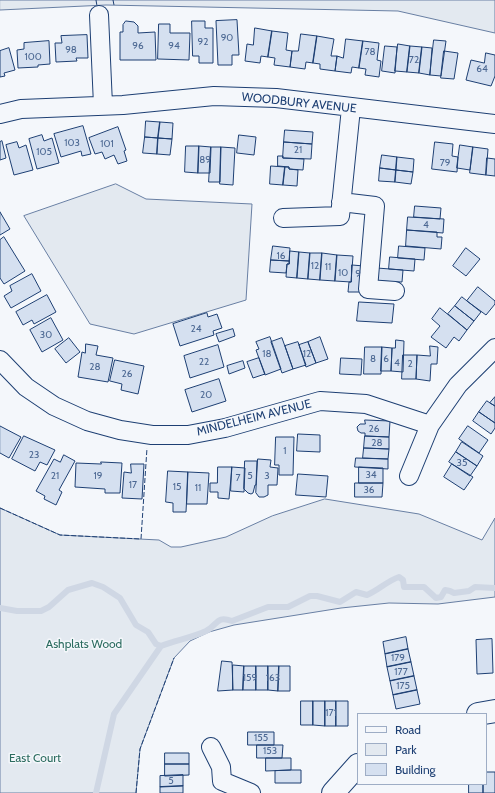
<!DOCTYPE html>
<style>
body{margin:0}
#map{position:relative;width:495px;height:793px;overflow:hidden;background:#f4f7fb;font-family:Cabin,sans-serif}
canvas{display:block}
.legend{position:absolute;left:357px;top:713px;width:130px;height:72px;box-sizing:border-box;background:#f4f7fb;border:1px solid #9eadc5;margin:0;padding:5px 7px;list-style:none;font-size:12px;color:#1d3f73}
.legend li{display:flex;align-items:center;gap:8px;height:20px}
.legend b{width:20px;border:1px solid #9eadc5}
</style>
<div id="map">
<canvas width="495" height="793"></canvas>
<ul class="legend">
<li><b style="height:5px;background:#f4f7fb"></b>Road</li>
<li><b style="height:11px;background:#e3e9f0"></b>Park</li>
<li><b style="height:11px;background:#d5e0f0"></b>Building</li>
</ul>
</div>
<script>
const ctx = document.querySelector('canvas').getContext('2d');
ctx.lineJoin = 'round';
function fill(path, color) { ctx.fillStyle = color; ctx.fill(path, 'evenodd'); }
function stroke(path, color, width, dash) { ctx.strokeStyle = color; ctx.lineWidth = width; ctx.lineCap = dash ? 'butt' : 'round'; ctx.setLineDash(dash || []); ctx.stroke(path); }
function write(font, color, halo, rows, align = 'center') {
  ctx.font = font + ' Cabin,sans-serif'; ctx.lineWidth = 3; ctx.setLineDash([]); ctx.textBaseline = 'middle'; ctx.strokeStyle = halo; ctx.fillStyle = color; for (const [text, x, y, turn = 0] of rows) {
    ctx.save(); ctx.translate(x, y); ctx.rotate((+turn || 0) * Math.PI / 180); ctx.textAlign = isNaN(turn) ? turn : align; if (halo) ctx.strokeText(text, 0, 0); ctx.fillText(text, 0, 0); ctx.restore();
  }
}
const green = new Path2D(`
 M0,0H495V33L398,11L106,5L0,10Z
 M116,184L146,199L252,204L246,300L134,334L90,324L24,216Z
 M325,499L419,514L482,540L495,518V597L438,604L389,603L341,608L234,625L209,632L190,641L174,658L140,749L136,793H0V508L60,535L159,540L171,547H181L226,537L272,516Z`);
const stream = new Path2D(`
 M0,608L17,611H41L49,607L68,590L92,583L103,587L120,598L136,625L148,632L156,644L161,646
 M96,793L114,714L161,646C176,640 191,638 206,631C218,625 216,615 232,621L268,607H288L310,596H317L340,602L356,592L367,595C379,590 387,581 399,577L403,580L404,587H424L436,598L441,597L445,590L450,591L454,593L469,591L475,587L495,588`);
const building = new Path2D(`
 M237,20L239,55H232V65H218L216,21Z
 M126,21L134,22L138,26V33L155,32L156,60H120V32H123V25Z
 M192,21H205V28H213V63H199V56H193Z
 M159,24H170V33H190L189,60L158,59Z
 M255,28L272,31L268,57L261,56L260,63L245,61L247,44L253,45Z
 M272,31L288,33L286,50L292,51L290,67L274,65L275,58L268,57Z
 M301,34L317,36L313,63L306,62L305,69L290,67L292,51H298Z
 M87,35L88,58H76L77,61L56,62L55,43H62L61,36Z
 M317,36L334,39L331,56H337L335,71L320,69V64L313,63Z
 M346,39L363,41L359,68L352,67L351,73L335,71L337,56L343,58Z
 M434,40L446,41L441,76L430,75Z
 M49,41L50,64L38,65V67L18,68L17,50L24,49V43Z
 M363,41L379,43L377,60L381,61L379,77L365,75L366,69L359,68Z
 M398,44L410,46L407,72L395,71Z
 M385,46L397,47L395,73L382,71Z
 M410,46L422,47L419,73L407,72Z
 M422,47L432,48L430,75L419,73Z
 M9,48L15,70L4,73L5,76L0,77V51Z
 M444,51L458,53L454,79L441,78Z
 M486,53L495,55V76L491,86L466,80L471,60L484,63Z
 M146,121L160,122L158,138L145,137Z
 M160,122L173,123L172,139L158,138Z
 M83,126L91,154L82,156L81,151L61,157L54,134Z
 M118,127L126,150L124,151L127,161L118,164L114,155L105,159L102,152L95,154L89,138Z
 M285,130L313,132L312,144L284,142Z
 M42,135L44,141L52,138L59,163L37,169L29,139Z
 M239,135L256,137L254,155L237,153Z
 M145,137L158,138L157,154L143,153Z
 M158,138L172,139L170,155L157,154Z
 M2,141L6,158L0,160V142Z
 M17,142L19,148L26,145L33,170L14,175L6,145Z
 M284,142L312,144L311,159L283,158Z
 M435,142L453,144L452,156L458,157L457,172L432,169Z
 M460,145L473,147L470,170L457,168Z
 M186,146H199L198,173L185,172Z
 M199,146L211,147L210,173H198Z
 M211,147H221L220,182H209Z
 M221,147L235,148L233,185L220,184Z
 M473,147L488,149L486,175L470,173Z
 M382,155L397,157L396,170L380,168Z
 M278,156H283V158L304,159L303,170L289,169V167L278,166Z
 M397,157L414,159L413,172L396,170Z
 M487,158L495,159V176L486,175Z
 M271,166L285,167L283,185L270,184Z
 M285,167H289V169L298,170L297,186L283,185Z
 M380,168L396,170L395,182L379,181Z
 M396,170L413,172L411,184L395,182Z
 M415,206L441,208L440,219L414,217Z
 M0,212L10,229L0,235Z
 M408,217L444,219L443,233L407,230Z
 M407,230L437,232V237H442L441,249L406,246Z
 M4,237L25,271L4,284L0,278V240Z
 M273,246L290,248L289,261L271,260Z
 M399,246L425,248L424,260L398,258Z
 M466,248L480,259L466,276L453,266Z
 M290,251L299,252L297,278L286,277L287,264H289Z
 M299,252L310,253L308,279L297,278Z
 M310,253H322L320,280L308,279Z
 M322,253L337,255L335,281L320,280Z
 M337,255L353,256L351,282L335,281Z
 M390,257L415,259L414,271L389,269Z
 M271,260L289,261V264H287L286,273L270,272Z
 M352,265L364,266L363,292H348L349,282H351Z
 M377,268L403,270L402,282L377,281Z
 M32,274L41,291L11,308L4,296L12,291L10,286Z
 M478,287L495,301V304L486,315L467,301Z
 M47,295L56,312L34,324L32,320L23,325L16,312Z
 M462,297L481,312L474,321L455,306Z
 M359,302L394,304L392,323L357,321Z
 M455,306L474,321L467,330L448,314Z
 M440,308L467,330L459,341L454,337L446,348L431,337L440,326L432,319Z
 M207,313L208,317L217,314L222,328L213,331L214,335L180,346L173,324Z
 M51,318L63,340L42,352L30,330Z
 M233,329L235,336L219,342L216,334Z
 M270,337L281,369L265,375L256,350L259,349L256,342Z
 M320,337L328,359L316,363L308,342Z
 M69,338L80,352L66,363L55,349Z
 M282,338L293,369L282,373L271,342Z
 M396,340L404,341L403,372L391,371L392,348H395Z
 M298,342L306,365L293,369L285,346Z
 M308,342L316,363L306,367L299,345Z
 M86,344L98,346L96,355L113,358L108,382L78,377L82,352L85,353Z
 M218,345L224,367L190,378L184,356Z
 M430,346L438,347L437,364H431L430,381L416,379L417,355L430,356Z
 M365,347H382L381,374H364Z
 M382,347L392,348L391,371H381Z
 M403,355H417L416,379H402Z
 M259,358L265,374L253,378L247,362Z
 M341,358L362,359L361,375L340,374Z
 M115,360L144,366L138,394L121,390L122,384L110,381Z
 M243,361L245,368L229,374L227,366Z
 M219,379L226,401L192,412L185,390Z
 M495,397V406L490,403Z
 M487,401L495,406V423L479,412Z
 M479,412L495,423V428L491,434L473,421Z
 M365,420L390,421L389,437L365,436V433H361L358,431L357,427L360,424H365Z
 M0,426L21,437L9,458L0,453Z
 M468,426L488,440L479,453L459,439Z
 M298,434L320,435V452L297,451Z
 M24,436L55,450L47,465L40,462L35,471L12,459Z
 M365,436L389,437V449L364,448Z
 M276,437H294L293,475H279V465H275Z
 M462,442L483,456L477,466L456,452Z
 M364,448L389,449L388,459L363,458Z
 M456,452L477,466L470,476L449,462Z
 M64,455L75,461L59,490L62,492L56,505L44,499L45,496L36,491L54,459L60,462Z
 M356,458L388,459V469L355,467Z
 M258,459L271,460L270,467L278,468L277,485H268V495L264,497H259L256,493Z
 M245,461H257L256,485H255L253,493L251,494L248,493L244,489Z
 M101,462L122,463L120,493H105V489L75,487L76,463L101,464Z
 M131,464H144L142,499L122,498L124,472L131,473Z
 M452,464L473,477L464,490L444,477Z
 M218,467H232L229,499L218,498V492H210V483H217Z
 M232,467L245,468L244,492L231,491Z
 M359,467L383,468V483H359Z
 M168,471L188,472L186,512H173V503L166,502Z
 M188,472L209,473L207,504H187Z
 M298,474L328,476L326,497L296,495Z
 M355,483H383L382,497H355Z
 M406,637L408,649L385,654L383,642Z
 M492,639L493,673L477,674L476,640Z
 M408,649L411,662L387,667L385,654Z
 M222,661L232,662L233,690L218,691Z
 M411,662L414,676L390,681L387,667Z
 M233,665L244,666L243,690H233Z
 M244,666H256V690H243Z
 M256,666H268V690H256Z
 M268,666H279L278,691L268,690Z
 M279,666H290V691H278Z
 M414,676L417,690L393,695L390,681Z
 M417,690L420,704L396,709L393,695Z
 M301,701H313V725H301Z
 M313,701H325V726L313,725Z
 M325,701H336V726H325Z
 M336,701H348V726H336Z
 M248,732H274V745H248Z
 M257,745H283L282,758H257Z
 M165,753H189V764H165Z
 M266,758H291V770L266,771Z
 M165,764H189V775L165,776Z
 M291,770H301V783H275V771Z
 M486,772H495V793H483V784H486Z
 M183,775V786L160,787V776Z
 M469,784H483V793H469Z
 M183,786V793H160V787Z`);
const street = new Path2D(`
 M99,15L103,105
 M0,114L21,109L123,105L214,96L276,98L495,124
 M341,202L375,206L368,289L395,291
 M283,218L340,216L351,108
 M0,360L26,387L54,406L87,421L120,430L152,435H188L225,428L320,401L366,404L430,425
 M409,476L430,425L458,385L495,348
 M211,747L221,767L222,781L251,793`);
const secondary = new Path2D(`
 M478,714L495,711
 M333,793L358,765`);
const fence = new Path2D(`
 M96,0L97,6
 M113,0L114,5
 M0,508L60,535L141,539L147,448
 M136,793L140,749L174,658`);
const numberNames = [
 ["90",227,38],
 ["92",203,42],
 ["96",138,46],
 ["94",174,46],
 ["98",71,50],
 ["78",370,52],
 ["100",33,57],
 ["72",414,60],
 ["64",482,69],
 ["103",72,143],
 ["101",107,144],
 ["21",298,150],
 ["105",44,152],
 ["89",205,160],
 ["79",445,163],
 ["4",426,225],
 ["16",281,256],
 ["12",315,266],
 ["11",328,267],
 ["10",343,273],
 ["9",358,274],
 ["24",196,329],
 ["30",46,335],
 ["18",267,354],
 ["12",307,354],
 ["8",373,359],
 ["6",386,359],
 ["22",204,362],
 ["4",397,363],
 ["2",410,364],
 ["28",95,367],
 ["26",127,374],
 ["20",206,395],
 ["26",374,429],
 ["28",377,443],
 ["1",285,451],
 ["23",34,455],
 ["35",462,463],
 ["34",371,475],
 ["21",55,476],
 ["19",98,476],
 ["5",250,476],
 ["3",267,476],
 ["7",238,478],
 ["17",133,485],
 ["15",177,487],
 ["11",198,488],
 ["36",369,490],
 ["179",398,658],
 ["177",401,672],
 ["159",250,678],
 ["163",273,678],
 ["175",403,686],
 ["171",331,713],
 ["155",261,738],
 ["153",270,751],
 ["5",171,781]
];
const streetNames = [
 ["WOODBURY AVENUE",299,103,6],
 ["MINDELHEIM AVENUE",254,418,-14]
];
const parkNames = [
 ["Ashplats Wood",84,644],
 ["East Court",35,758]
];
fill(green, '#e3e9f0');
stroke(green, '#687fa3', 1);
stroke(stream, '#cfd7e4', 6);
fill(building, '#d5e0f0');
stroke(building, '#1d3f73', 1);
stroke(street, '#1d3f73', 20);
stroke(secondary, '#1d3f73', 24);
stroke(street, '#f4f7fb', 18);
stroke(secondary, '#f4f7fb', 22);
stroke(fence, '#1d3f73', 1, [5, 2]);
write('10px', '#4b6792', null, numberNames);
write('12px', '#1d3f73', '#f4f7fb', streetNames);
write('12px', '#2c6c60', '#f4f7fb', parkNames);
</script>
